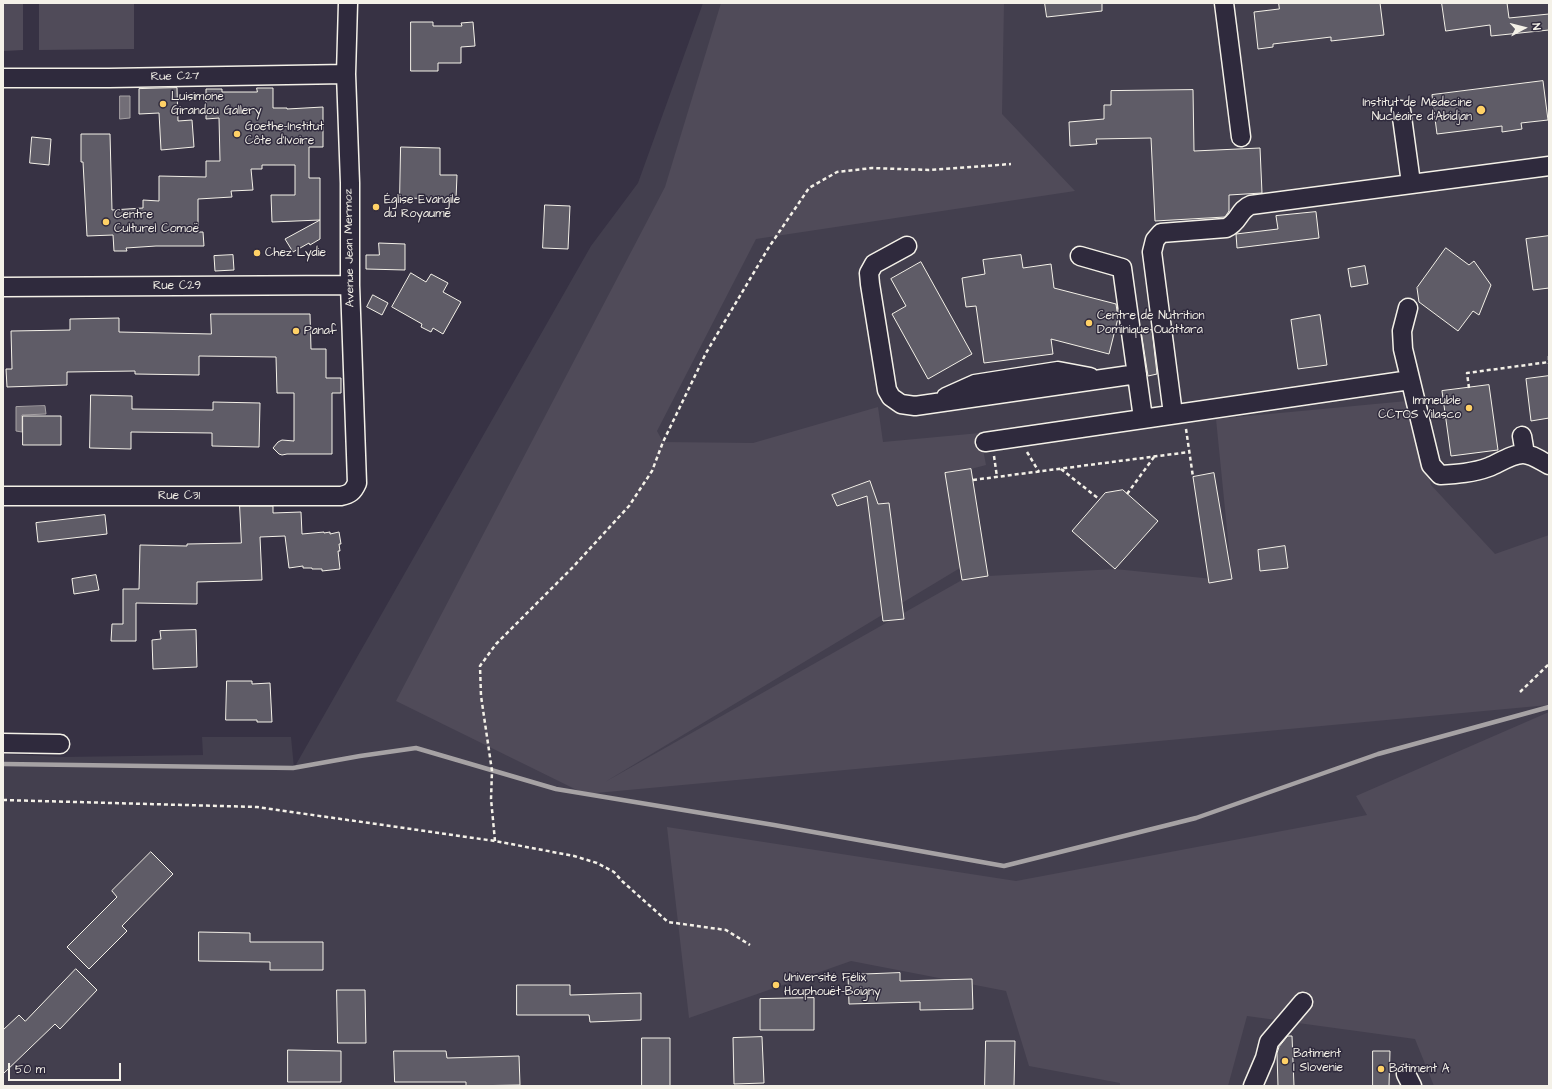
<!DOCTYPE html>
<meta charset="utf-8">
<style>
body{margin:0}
#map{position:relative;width:1552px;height:1089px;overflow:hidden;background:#373244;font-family:"Architects Daughter",sans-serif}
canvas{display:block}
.frame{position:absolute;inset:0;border:4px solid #f4f1e8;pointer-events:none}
.north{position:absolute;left:1504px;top:8px;width:40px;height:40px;-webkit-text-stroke:3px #2f2a3d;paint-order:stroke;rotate:83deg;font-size:11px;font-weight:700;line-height:16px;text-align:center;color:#f4f1e8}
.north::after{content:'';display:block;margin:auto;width:14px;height:18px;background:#f4f1e8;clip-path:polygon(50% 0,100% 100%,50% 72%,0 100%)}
.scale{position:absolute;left:8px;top:1063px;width:113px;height:18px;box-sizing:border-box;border:2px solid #f4f1e8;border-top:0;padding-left:5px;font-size:12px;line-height:14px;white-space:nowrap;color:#f4f1e8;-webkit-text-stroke:3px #2f2a3d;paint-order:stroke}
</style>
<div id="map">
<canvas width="1552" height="1089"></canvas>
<div class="frame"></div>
<div class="north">N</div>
<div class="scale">50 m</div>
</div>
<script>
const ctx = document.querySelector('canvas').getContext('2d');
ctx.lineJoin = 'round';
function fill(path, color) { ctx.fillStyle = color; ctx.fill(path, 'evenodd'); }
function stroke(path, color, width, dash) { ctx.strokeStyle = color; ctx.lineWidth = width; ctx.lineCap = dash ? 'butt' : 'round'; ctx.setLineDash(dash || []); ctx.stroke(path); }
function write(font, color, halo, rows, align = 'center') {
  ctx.font = font + ' "Architects Daughter",sans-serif'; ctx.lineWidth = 3; ctx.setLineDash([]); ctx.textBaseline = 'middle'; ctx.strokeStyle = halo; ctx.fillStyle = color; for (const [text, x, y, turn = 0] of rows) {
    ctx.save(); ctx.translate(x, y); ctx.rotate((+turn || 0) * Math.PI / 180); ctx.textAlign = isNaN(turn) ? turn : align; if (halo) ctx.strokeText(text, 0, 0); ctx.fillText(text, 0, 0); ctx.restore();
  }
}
const built = new Path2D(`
 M703,3H1549V1086H3V754L63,757L203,755L202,737H291L294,768L591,246L638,183Z`);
const green = new Path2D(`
 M3,3H23V50L3,51Z
 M39,3H134V49L39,50Z
 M721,3H1004L1002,114L1075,191L756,239L657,431L663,442L753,443L878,407L883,442L980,433L986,465L971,469L960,568L605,782L962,580L988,576L1115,569L1223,580L1232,579L1216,419L1407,401L1431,485L1495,554L1549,535V705L585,794L396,701L665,187Z
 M1549,712V1086H1434L1415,1039L1247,1016L1228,1086H1120V1083L1029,1066L1006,991L851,961L689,1018L667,827L1016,881L1367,815L1356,796Z`);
const water = new Path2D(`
 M120,96H130V118L120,119Z
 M45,406L46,414L22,415V432L16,431V407Z`);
const stream = new Path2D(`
 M3,764L293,768L360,756L416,748L556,789L774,825L1004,866L1196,818L1378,754L1549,707`);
const building = new Path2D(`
 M1045,3H1102V11L1047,17Z
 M1279,3H1380L1384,35L1331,41V37L1273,44V47L1258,49L1254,12L1279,9Z
 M1442,3H1507L1509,18L1549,14V30L1491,36L1490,25L1446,31Z
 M411,22H433V26H462L461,23L473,22L475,46L461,47V63H438V71H411Z
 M1543,81L1548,120L1521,123L1522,129L1502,132V126L1437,134L1432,95Z
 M177,88L178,121L192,120L194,147L161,150L159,113L139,114V89Z
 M257,88H273V108H287V109L323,107V147H309V178H320V239L310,245L309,243L293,252L285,239L320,220L272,222L271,195H295V165H262V169H251L253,190L231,191L232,197L198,199V232H203L204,246H156L126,248L127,251H114L113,235L87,236L83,162H81V134H110L112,210L143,208V200L159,201V176L206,177V161H220L219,118L206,119V89H222V92H257Z
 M1193,90L1194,151L1260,148L1262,193L1229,195V211L1225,217L1155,221L1151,138L1096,139L1097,144L1070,146L1069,122L1104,119V105H1111V91Z
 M32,137L51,139L49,165L30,163Z
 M401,147L440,148V175H457L456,199L400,198Z
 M545,205L570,206L568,249L543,248Z
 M1316,212L1319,238L1237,248L1236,234L1278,229L1276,216Z
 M1549,236V288L1533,290L1526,239Z
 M379,243L405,244V270L366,269V255H379Z
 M1446,248L1469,265L1474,261L1491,285L1479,315L1473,311L1458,331L1419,302L1417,288Z
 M233,255L234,270L215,271L214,256Z
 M1021,255L1023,268L1051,264L1054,288L1116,304L1118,318L1109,354L1051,339L1053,354L984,363L976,306L966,307L962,278L985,274L983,260Z
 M921,262L972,354L928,379L892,314L906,306L891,279Z
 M1365,266L1368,284L1351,287L1348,269Z
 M411,273L426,282L431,274L448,283L443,292L461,302L443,334L433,328L431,332L421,327L422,324L392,307Z
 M373,295L388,303L382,315L367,307Z
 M211,314H310L311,349H326V378H341V393H332V454H287L282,455L279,454L273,448L278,442L282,440L294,441V393H277L276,357L199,356V375L135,374V371L67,372V385L7,387L6,369H12L11,331L70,330V319L119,318V332L211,334Z
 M1320,315L1327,365L1298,369L1291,320Z
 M1152,330L1157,374L1148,376L1141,331Z
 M1549,376V418L1531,421L1526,379Z
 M1489,385L1498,450L1451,456L1442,391Z
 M91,395L132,396V409L213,410V402L260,403L259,447L212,446V433L131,432V449L90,448Z
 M23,416H61V445H23Z
 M971,469L988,576L962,580L945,473Z
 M1214,473L1232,579L1209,583L1193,477Z
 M870,481L878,504L889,503L904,619L883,621L867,496L837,506L832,495Z
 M1123,490L1158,521L1115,569L1072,531L1105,493Z
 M240,506H273V513L301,512L302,534L324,532V533L330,532V534L339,532L341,544H339L340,551H338L340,569L322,571V569H312V568H303V566L289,568L285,536L260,537L262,580L197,582V604L136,603V641H111L112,624H123V589H139L140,545L187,546V544L241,543Z
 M105,515L107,534L38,542L36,523Z
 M1285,546L1288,568L1260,571L1258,550Z
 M96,575L99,590L74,594L72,579Z
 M196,630L197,667L153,669L152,640L161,639L160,631Z
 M227,681H252V684L270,683L272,722H257V720H226Z
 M151,852L173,874L122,926L127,931L89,969L67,947L117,897L112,891Z
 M199,932L250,933V942H323V970H270V962L199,961Z
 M76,969L97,990L60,1029L55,1024L3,1074V1030L19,1015L25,1021Z
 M900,973V981L972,979L973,1009L920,1010V1002L849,1004L848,975Z
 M517,985H570V995L641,993V1020L590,1022L589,1015H517Z
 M337,990H365L366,1043H338Z
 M814,998V1030H760V999Z
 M1288,1036H1292L1294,1086H1278L1277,1053L1279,1047Z
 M762,1037L764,1083L734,1084L733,1038Z
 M642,1038H670V1086H642Z
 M986,1041H1015L1014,1086H985Z
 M288,1050L341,1051V1082H288Z
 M394,1051H446L447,1058L519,1056L520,1085L466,1086V1082H395Z
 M1373,1051H1390L1389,1086H1373Z`);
const path = new Path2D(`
 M1549,356V364
 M1469,388L1467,373L1549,362
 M1186,429L1193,477
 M1027,452L1039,472
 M994,456L997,477
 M1061,469L1099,499
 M973,480L1189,452
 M1127,494L1154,457
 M1520,692L1549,664
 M3,800L257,807L495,841L574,856L597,863L614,872L622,881L668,922L726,930L750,945
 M495,841L491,799L492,771L481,696L480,666L496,644L573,567L629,506L652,471L663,442L706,353L769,247L809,188L837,172L872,168L929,170L1011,164`);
const minor = new Path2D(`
 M1224,3L1241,137
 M3,78H109L346,74
 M1401,110L1411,183
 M907,246L874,264L869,273L870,284L887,390L891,397L901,404L915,406L1137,374
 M1080,256L1122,268L1143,418
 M3,287L350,285
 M1408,308L1402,331L1403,349L1431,465L1440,475C1456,474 1473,473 1489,467C1499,463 1512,454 1523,454C1532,454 1541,461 1549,465
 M946,397L975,384L1058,371L1090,377
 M1173,414L1152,252L1155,240L1161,233L1226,228C1240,222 1238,210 1251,205L1549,166
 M1522,436L1525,454
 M985,442L1410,380
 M3,496H341C350,494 353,492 357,483L350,285V183L346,74L348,3
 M3,743L60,744
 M1406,1074L1412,1086
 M1253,1086L1265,1058L1269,1042L1303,1002`);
const markers = [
 [163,104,4,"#ffd166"],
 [1481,110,5,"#ffd166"],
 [237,134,4,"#ffd166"],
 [376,207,4,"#ffd166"],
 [106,222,4,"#ffd166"],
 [257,253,4,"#ffd166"],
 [1089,323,4,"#ffd166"],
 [296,331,4,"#ffd166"],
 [1469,408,4,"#ffd166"],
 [776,985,4,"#ffd166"],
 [1285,1061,4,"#ffd166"],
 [1381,1069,4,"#ffd166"]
];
const streetNames = [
 ["Rue C27",175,77,-1],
 ["Avenue Jean Mermoz",350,248,-91],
 ["Rue C29",177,286],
 ["Rue C31",179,496]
];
const poiNames = [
 ["Luisimone",171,97],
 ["Girandou Gallery",171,111],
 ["Institut de Médecine",1472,103,"right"],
 ["Nucléaire d'Abidjan",1472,117,"right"],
 ["Goethe-Institut",245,127],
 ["Côte d’Ivoire",245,141],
 ["Église Evangile",384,200],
 ["du Royaume",384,214],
 ["Centre",114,215],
 ["Culturel Comoë",114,229],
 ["Chez Lydie",265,253],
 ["Centre de Nutrition",1097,316],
 ["Dominique Ouattara",1097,330],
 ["Panaf",304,331],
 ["Immeuble",1461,401,"right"],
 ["CCTOS Vilasco",1461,415,"right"],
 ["Université Félix",784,978],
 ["Houphouët-Boigny",784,992],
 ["Batiment",1293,1054],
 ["I Slovenie",1293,1068],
 ["Batiment A",1389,1069]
];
fill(built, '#433f4e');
fill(green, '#504b59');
fill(water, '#726e77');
stroke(water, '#a6a2a4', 1);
stroke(stream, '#a6a2a4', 4.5);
fill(building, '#5f5c67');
stroke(building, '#f4f1e8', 1);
stroke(minor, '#f4f1e8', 21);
stroke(path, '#f4f1e8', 2.5, [4, 3]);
stroke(minor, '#2f2a3d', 18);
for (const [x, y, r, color] of markers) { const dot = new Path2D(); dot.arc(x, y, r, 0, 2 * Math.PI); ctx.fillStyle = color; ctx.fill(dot); stroke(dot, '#2f2a3d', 1.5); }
write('12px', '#f4f1e8', '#2f2a3d', streetNames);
write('12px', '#f4f1e8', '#2f2a3d', poiNames, 'left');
</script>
